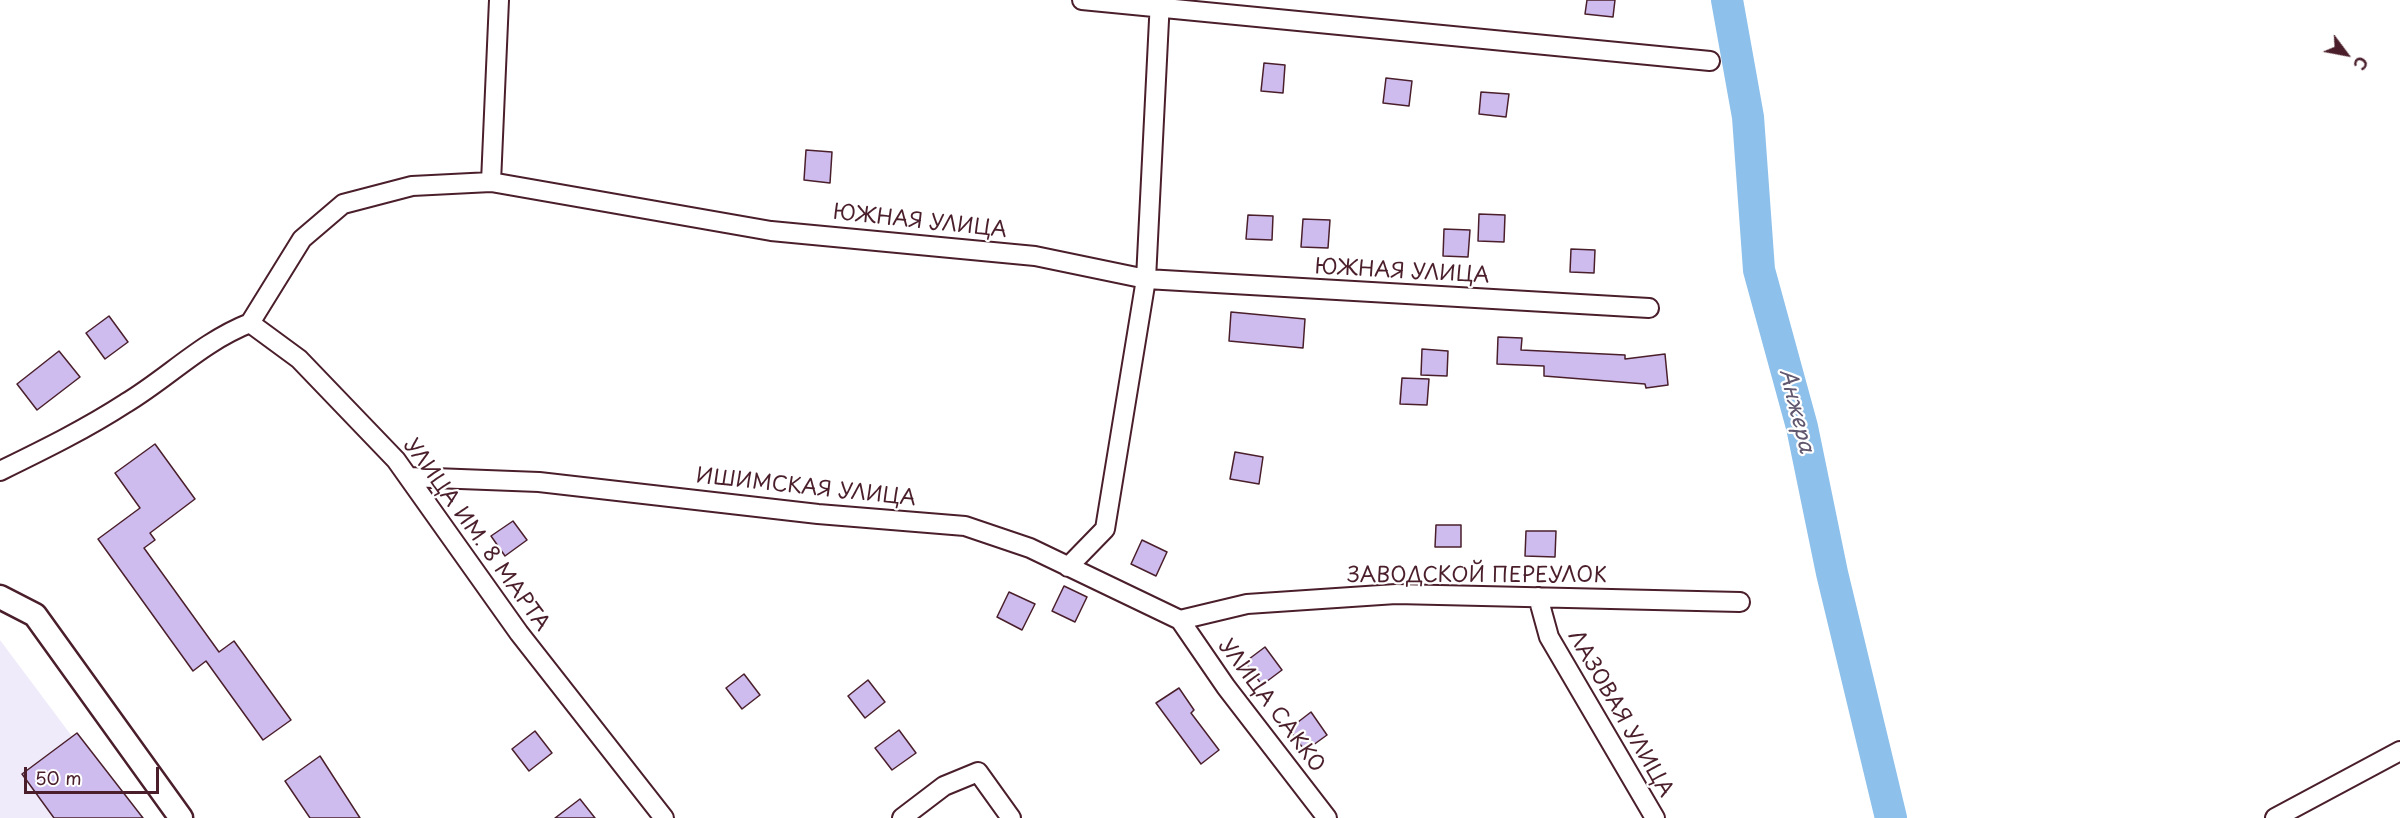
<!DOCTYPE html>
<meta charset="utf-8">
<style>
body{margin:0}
#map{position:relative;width:2400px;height:818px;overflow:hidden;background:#fff;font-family:"Playpen Sans",sans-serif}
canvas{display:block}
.north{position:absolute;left:2316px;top:24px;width:60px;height:60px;-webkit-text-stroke:4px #fff;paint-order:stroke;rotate:122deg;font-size:16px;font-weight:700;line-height:24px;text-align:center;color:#4a1f2b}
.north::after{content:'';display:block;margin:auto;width:21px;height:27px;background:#4a1f2b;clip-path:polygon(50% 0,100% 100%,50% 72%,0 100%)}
.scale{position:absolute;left:24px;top:767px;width:135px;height:27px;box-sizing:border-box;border:3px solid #4a1f2b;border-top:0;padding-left:8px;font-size:18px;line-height:21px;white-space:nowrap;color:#4a1f2b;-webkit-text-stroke:4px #fff;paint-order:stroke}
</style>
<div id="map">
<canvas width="2400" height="818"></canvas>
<div class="north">С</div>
<div class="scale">50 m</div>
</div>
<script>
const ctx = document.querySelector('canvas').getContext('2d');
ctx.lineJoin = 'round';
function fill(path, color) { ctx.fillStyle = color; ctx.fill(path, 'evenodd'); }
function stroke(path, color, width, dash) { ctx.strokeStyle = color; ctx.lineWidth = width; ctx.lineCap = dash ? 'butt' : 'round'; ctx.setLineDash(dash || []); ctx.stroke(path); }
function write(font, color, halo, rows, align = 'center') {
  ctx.font = font + ' "Playpen Sans",sans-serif'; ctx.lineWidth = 4.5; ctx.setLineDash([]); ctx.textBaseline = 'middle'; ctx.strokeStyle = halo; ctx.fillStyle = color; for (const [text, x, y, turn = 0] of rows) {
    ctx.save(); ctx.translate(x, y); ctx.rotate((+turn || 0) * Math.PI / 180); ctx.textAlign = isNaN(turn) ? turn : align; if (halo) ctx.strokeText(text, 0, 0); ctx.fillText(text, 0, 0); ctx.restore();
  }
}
const built = new Path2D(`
 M0,640L133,818H0Z`);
const river = new Path2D(`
 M1727,0L1748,117L1759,270L1802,427L1832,573L1891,818`);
const building = new Path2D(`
 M1587,0H1615L1613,17L1585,14Z
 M1264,63L1285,65L1283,93L1261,91Z
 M1386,78L1412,81L1409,106L1383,103Z
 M1481,92L1509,94L1506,117L1479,114Z
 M806,150L832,152L830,183L804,180Z
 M1479,214L1505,215L1504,242L1478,241Z
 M1248,215L1273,216L1272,240L1246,239Z
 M1303,219L1330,220L1328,248L1301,247Z
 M1444,229L1470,230L1468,257L1443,256Z
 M1571,249L1595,250L1594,273L1570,272Z
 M1231,312L1305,319L1303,348L1229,341Z
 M109,316L128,342L105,359L86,333Z
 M1498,337L1522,338L1521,350L1625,355V359L1665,354L1668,385L1646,388L1645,384L1544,376V366L1497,364Z
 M1422,349L1448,351L1447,376L1421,375Z
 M59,351L80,377L37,410L17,384Z
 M1402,378L1429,379L1427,405L1400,404Z
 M155,444L195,499L150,533L155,540L144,548L219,652L234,641L291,720L263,740L206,661L193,671L98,539L140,508L115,473Z
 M1235,452L1263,457L1259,484L1230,479Z
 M513,521L527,540L505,556L491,536Z
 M1436,525H1461V547H1435Z
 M1526,531H1556L1555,557L1525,556Z
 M1142,540L1167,552L1156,576L1131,564Z
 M1064,586L1087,597L1075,622L1052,611Z
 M1009,592L1035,604L1022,630L997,617Z
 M1265,647L1282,670L1262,685L1245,662Z
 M744,674L760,695L742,709L726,688Z
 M868,680L885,702L865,718L848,696Z
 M1179,688L1194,710L1191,713L1219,750L1201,764L1156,703Z
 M1311,712L1327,735L1305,751L1289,729Z
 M899,730L916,753L892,770L875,748Z
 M535,731L552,753L529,771L512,749Z
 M77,733L143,818H54L22,774Z
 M320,756L360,818H310L285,781Z
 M580,799L595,818H555Z`);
const minor = new Path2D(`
 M1082,0L1710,61
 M491,182L499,0
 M250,323L302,239L343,204L412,186L491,182L771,231L1035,256L1146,279L1649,308
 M0,471C43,450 86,429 126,403C169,377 202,342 250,323L299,359L396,460L519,633L664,818
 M408,477L539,482L818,514L965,526L1030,548L1180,620
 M1068,567L1105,529L1146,279L1160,0
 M1538,597L1549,637L1655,818
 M1180,620L1247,604L1396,594L1740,602
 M1180,620L1226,687L1327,818
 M902,818L944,786L978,772L1011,818
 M2275,818L2400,751`);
const tertiary = new Path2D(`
 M0,597L35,615L181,818`);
const streetNames = [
 ["ЮЖНАЯ УЛИЦА",920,222,6],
 ["ЮЖНАЯ УЛИЦА",1402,272,3],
 ["ИШИМСКАЯ УЛИЦА",806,488,6],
 ["УЛИЦА ИМ. 8 МАРТА",476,535,54],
 ["ЗАВОДСКОЙ ПЕРЕУЛОК",1477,576],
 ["УЛИЦА САККО",1271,706,53],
 ["ЛАЗОВАЯ УЛИЦА",1620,714,60]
];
const waterNames = [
 ["Анжера",1796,411,76]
];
fill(built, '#f0ebfa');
stroke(river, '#8dc0ea', 32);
fill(building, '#cdbced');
stroke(building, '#4a1f2b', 1.5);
stroke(minor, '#4a1f2b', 22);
stroke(tertiary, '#4a1f2b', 27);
stroke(minor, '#fff', 18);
stroke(tertiary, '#fff', 22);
write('21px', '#4a1f2b', '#fff', streetNames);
write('italic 22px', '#61576e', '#fff', waterNames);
</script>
